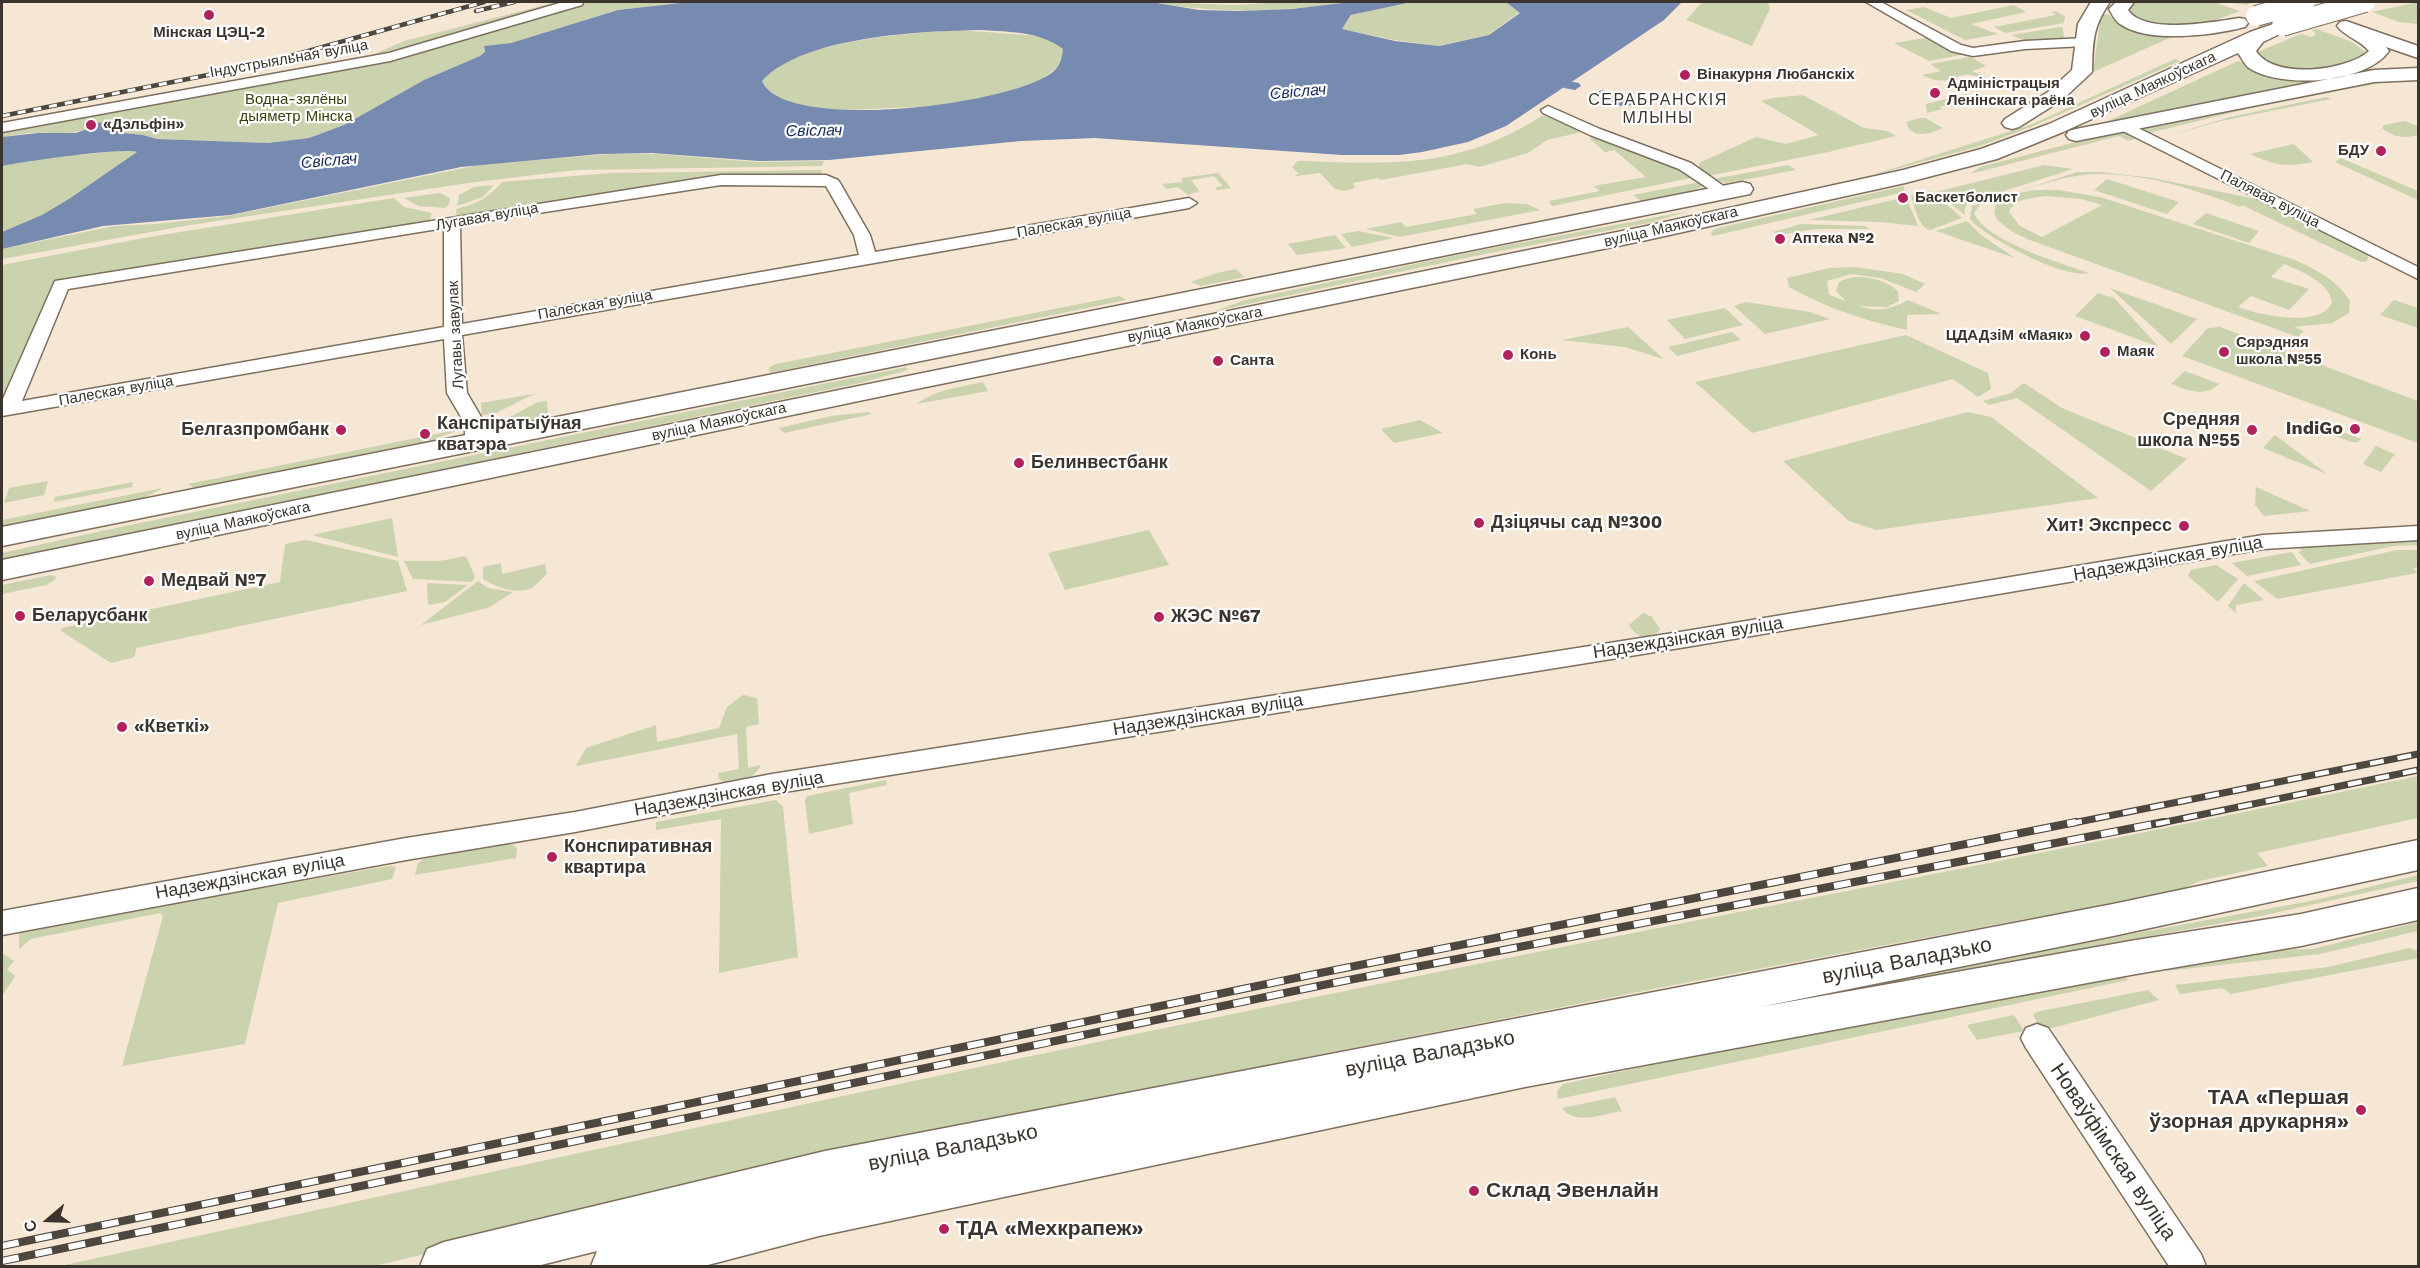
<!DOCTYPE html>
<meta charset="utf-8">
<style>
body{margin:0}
#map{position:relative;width:2420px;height:1268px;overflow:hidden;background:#f6e6d4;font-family:"Work Sans",sans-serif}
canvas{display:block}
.frame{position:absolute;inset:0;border:3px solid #3b352e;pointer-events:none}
.north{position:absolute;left:18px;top:1190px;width:60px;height:60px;-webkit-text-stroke:4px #fff;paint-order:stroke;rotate:251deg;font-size:16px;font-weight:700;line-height:24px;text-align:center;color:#3b352e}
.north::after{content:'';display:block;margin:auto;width:21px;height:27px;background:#3b352e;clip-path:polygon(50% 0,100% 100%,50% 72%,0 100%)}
</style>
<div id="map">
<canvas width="2420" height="1268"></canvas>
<div class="frame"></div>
<div class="north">С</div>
</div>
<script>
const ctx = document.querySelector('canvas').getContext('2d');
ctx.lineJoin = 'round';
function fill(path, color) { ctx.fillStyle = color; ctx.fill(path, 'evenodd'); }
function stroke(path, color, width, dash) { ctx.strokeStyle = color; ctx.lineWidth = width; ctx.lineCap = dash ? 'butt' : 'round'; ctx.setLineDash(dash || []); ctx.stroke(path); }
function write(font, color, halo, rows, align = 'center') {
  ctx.font = font + ' "Work Sans",sans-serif'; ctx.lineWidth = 4.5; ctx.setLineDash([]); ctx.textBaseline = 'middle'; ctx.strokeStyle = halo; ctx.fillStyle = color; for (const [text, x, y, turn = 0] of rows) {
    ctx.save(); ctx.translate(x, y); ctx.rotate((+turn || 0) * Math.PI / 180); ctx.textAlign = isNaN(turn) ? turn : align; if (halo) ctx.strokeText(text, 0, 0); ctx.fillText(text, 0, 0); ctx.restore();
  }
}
const green = new Path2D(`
 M557,2H689L618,10L511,43L484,46L485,52L480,56L424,80L344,125L309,138L268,143L157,139L143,135L123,133L108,124L95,123C76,139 53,131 30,133C21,134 11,136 2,137V129L368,57L404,41Z
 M1151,2L1234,5L1284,2H1351C1283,12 1218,14 1151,2Z
 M1413,2H1506L1520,12L1488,35L1437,46L1395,40L1342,29L1352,15Z
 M1702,2H1768L1770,9L1752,46L1686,20Z
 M2137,2H2245L2250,3L2248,5L2222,2L2219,4L2240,11L2194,28L2177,29L2133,19L2126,9Z
 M2418,2V24L2399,22L2372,12Z
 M2014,5L2026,12L1971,24L1998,34L1965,40L1906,10L1924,7L1951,18Z
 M2055,11L2065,16L2064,23L2005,33L1994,27L2056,15L2052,12Z
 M2107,14L2118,20L2174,36L2093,72L2101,15Z
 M2061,27L2063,28L2064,40L2028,42L2011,35Z
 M2317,29L2352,42L2364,51L2373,53C2348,73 2298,76 2269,65C2263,63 2259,57 2255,53L2301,34L2312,37L2316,34L2312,30Z
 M959,30L1039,36L1050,40L1063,49L1062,67L1055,69L1041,80L1014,92L944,106L819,111V109C801,106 769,100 762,81C799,39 905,34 959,30Z
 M1931,37L1966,54L1929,61L1894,43Z
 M1970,57L1986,66L1972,71L2002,85C1991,88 1983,77 1972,75C1952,72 1950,89 1922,75L1941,71L1930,64Z
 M2175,59L2180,61L2031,127L1977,147L1863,178L2030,125Z
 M2238,61L2300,79L2319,82L2112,122L2108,121Z
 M2404,77H2418V79L2380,83L2251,108L2149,133L2138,126Z
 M1967,94L1978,101L1954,107L1939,106L1942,109L1927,113L1926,104Z
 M1803,95L1864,128L1887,131L1896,136L1828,152L1708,176L1699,168V163L1756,137L1786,144L1819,135L1761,101C1776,96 1788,97 1803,95Z
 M2326,97L2331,99L2221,121L2167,136L2230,117Z
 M1548,115L1583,130L1581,132L1547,140L1528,153L1479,167L1467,164L1381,180L1378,178L1353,183L1355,188L1344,191L1335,189L1320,173L1297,176L1295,175L1299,174L1292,167L1298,161C1394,164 1458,169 1542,116Z
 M1920,118H1925L1943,128C1930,134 1911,140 1906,122Z
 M2405,121L2418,126V135C2406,139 2392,137 2382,128L2384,125Z
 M2114,132L2129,133L2140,137L2129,141L2119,136L1970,174L1980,167Z
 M1589,138H1601L1696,177L1552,206L1549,201L1600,191L1593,186L1646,177L1614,150L1605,152Z
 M2294,144L2313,162C2285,167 2276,166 2250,154Z
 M129,150L137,152L70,199L42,215L2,232V166L29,160Z
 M609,154H658L757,162L824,161L822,166L576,170L468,183L190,225L2,259V249L114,226L156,224L228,216L479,165Z
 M2341,158L2418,191V200L2335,162Z
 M1788,165L1796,170L1727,183L1714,179Z
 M2044,165L2073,169L1976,200L1967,204L1964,211L1965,215L1936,192Z
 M821,170L822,175L723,177L457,220L456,209C477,204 488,198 502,182L610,173Z
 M2077,172H2101L2153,178L2266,201L2369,253L2367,261L2361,262L2242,205L2240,207C2195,189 2144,173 2095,174C2067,175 2040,185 2013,193Z
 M1218,173L1231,188L1217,190L1215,188L1223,186L1214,176L1191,180L1199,191L1188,195L1178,187L1166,189L1162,184L1183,182L1181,178Z
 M2107,179L2179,202L2167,214L2094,190Z
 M1701,182L1702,186L1695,190L1641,201L1633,195Z
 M494,185L483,197L457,206L459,195L474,187Z
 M1904,186V192L1713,236L1711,234L1713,230L1718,228Z
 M2034,190H2059L2100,197L2295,260C2317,270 2337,280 2350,301L2349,313L2332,323L2294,327L2304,331L2298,337L2027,239C1981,218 1984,198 2034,190ZM2046,196L2081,199L2102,205L2042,237L2020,226L2009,212C2015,198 2033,198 2046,196ZM2284,264C2301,271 2329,282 2332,302C2322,329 2259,315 2238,307L2251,296L2289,310L2309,289L2271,277Z
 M1931,191L1962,218L1930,230C1918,227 1915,207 1911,196Z
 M440,193L450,198L449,204L445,208L419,206L403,198Z
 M1906,197L1918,226L1880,222L1808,220Z
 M394,198L404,207L432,213L429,222L67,281L50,289L7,393L2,397V265L149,237Z
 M1505,203L1527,204L1540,210L1400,237L1366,229L1401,222L1406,227L1477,214L1473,209Z
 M1981,203L1974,213C1985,241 2061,263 2089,273C2066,280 1986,238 1970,219L1972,206Z
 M1689,211L1648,223L1475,256L1215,311L1245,300L1472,252Z
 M2206,213L2259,231L2249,243L2193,224Z
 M1967,221L1981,235L2015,258L1936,231Z
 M1801,224L1865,226L1870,229H1816L1778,235L1773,232Z
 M1358,231L1394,238L1352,247L1341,234Z
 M1335,235L1346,248L1297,255L1288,244Z
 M1855,267L1903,274L1925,284L1916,292L1881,278L1851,274L1827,281L1829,295L1846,301L1836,291L1839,282C1857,272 1882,278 1898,291L1899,301L1887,307L1859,306C1877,313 1892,309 1908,300L1941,314L1907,315V330C1866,321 1826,308 1789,287L1787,278L1830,268Z
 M1236,269L1244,277L1201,286L1191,282L1217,273Z
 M2110,288L2197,319L2171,344Z
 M2098,293L2114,298L2159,347L2075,316Z
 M1120,296L1126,300L770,373L769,367L776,364Z
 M2394,300L2418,308V328L2380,315Z
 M1746,302L1810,312L1830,319L1765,334L1734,306Z
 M1725,308L1743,325L1685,339L1667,320Z
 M1628,327L1664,359L1624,347L1562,340Z
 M2220,327L2418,401V443L2182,356L2208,328Z
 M1732,332L1741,340L1677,356L1668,347Z
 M1906,335L1988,373L1991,389L1978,397L1953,379L1752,433L1695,382Z
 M906,367L908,370L860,383L2,560V553L106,530Z
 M2185,371L2219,384C2204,398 2188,390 2171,384Z
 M983,382L988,391L917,404C936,389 961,387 983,382Z
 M2024,383L2062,408L2187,459L2151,491L2017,398L1989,405L1983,401L2011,393Z
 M534,394L496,413L482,415L481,403Z
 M547,401L548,417L502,427H494L486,423L508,418L538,402Z
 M869,412L872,414L784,433L779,428L831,416Z
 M1968,412L1991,417L2098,498L1876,530L1849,521L1783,461Z
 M2308,419L2361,439L2358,442H2352L2304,425Z
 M1420,420L1443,433L1394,443L1381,429Z
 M461,429L430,441L202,487H193L188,484Z
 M2275,435L2327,474L2263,448Z
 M2376,446L2395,454L2381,472L2363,464Z
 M48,481L44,495L4,503L9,488Z
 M133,482L132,487L54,502L55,497Z
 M2256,487L2310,511L2264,516L2255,505Z
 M163,488L144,498L2,527V520Z
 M392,518L398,557L312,535Z
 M1149,530L1169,565L1065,590L1048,553Z
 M2418,539V545L2393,546L2310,564L2298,552L2302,551L2299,547Z
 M306,540L398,561L407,591L136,648L135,657L111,663L61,631L62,628L280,582L285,544Z
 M2397,550H2418V567L2413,568L2417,573L2277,599L2254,581Z
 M2292,552L2301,565L2247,576L2232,563Z
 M466,556L475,577L472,582L413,579L404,561H440Z
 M501,563L502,574L545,564L547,574C542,578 537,585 532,588C518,595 495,587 483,579V567Z
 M2216,565L2238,579L2218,602L2188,576L2191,570Z
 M51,575L56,577L55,580L46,585L2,594V585Z
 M478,581L488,588L513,592L490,607L421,625Z
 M427,583L468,585L445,602L428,605Z
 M2244,583L2264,600L2236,605V613L2228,606Z
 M1643,613L1652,617L1660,629C1650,643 1637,638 1629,625Z
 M743,695L757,698L759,724L746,727L748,768L761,765C755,779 732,790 719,779L718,773L739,769L737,734L576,766L586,748L656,725L657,742L719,728L727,707Z
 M2418,776V818L2257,853L2268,866L2200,881L2166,897L2025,919L1684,983L1313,1056L719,1183L375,1266H60C470,1177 880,1086 1291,1002C1666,924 2043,855 2418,776Z
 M886,780L887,785L849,793L853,824L809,834L805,800L807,796Z
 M776,800L783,807L798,957L719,973L721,819L656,830V822Z
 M506,844L514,845L517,849L516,858L415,875L418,863L423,859Z
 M389,866L396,867L392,879L278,903L245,1044L122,1066L163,916L160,913L31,939L19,949V930Z
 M2418,875V881L2261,916L1780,1003L830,1192L542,1266H513L832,1187L1778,999L2316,900Z
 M2418,922V931L2320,954L2166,971L2171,960L2256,950L2313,949Z
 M2409,948L2418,951V958L2231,994L2222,988L2180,994L2175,985L2328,967Z
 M2,953L14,961L7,969L15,976L2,996Z
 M2119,975L2129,980L1558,1099L1557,1091L1563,1084L1862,1020Z
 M2148,990L2159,1000L2048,1029L2042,1030L2033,1015L2036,1012Z
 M2014,1015L2024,1031L1977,1040L1967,1025Z
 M1615,1097L1622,1111C1602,1114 1575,1126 1562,1108Z`);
const water = new Path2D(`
 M689,2H1151L1199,10L1238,11L1292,9L1351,2H1412L1351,15L1342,29L1395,41L1439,46L1489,35L1520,13L1506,2H1682L1664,20L1506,126L1468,142L1422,152L1399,155H1342L1095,138L1021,141L829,160L759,161L652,153L600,154L461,167L230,215L103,226L2,249V232L42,215L69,199L137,152C125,147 20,162 2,166V137L38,133H76L87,129L95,123L111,122L109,124L122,126L120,132L123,133L143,135L157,139L268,143L309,138L344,125L424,80L480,56L485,52L484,46L511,43L618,10ZM981,30C1010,32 1039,31 1063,49C1062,57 1061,64 1055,70C1019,105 783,134 762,81C803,36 922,31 981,30Z
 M1602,90L1632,101L1635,105L1621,106L1591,95Z`);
const canal = new Path2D(`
 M1568,81L1579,83L1581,86L1575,90L1564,88L1562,85Z`);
const minor = new Path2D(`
 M563,2H583L582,5L390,61L2,132V123L389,53Z
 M1866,2H1881L1961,45L1973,48L2025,41L2085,38L2092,42L2085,46L2025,49L1973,56L1951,51Z
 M1548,106L1600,129L1691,163L1732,192L1730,195H1718L1679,169L1590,135L1543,113L1541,110Z
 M2122,120L2418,267V279L2117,128L2114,125Z
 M721,175H826L838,180L840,183L870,235L875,252L1189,198L1197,203L1189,208L462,335L467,393L484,422L486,443L483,447L476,449L469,447L466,443L464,422L447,393L444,339L2,416V401L55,281ZM721,185L826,186L854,235L859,255L462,324L460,225ZM444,228V327L22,401L68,289Z
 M2418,526V540L2263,549L1686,647L772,794L575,832L406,860L2,935V911L406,838L575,812L772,774L1686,631L2263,535Z
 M2037,1024L2048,1028L2201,1254L2206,1266H2169L2026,1048L2021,1038L2026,1028Z`);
const secondary = new Path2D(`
 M2418,840V870L2113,936L1760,1007L2136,940L2301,914L2418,888V920L2301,946L2136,974L1525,1087L819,1236L704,1266H591L597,1251L537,1266H420L427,1249L444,1242L825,1151L2113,904Z`);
const primary = new Path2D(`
 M2091,2H2110C2092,28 2093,42 2092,72L2062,100L2019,127L2012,129L2005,127L2002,123L2005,119L2048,92L2072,70L2078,24Z
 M2116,2H2134L2128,10C2145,35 2213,22 2239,18L2245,19L2248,23L2245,27C2214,35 2148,44 2120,24C2115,21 2112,14 2109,9Z
 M2282,21L2288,22L2291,26L2288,30L2263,42L2256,51C2274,80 2347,71 2369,51C2360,40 2344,36 2337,26L2340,22L2346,21L2418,46V58L2386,47L2389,51C2366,84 2281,89 2249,68C2244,64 2242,58 2238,53L2063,132L1997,159L1905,183L1642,241L921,388L2,580V560L1642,227L1903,170L1981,149L2049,124L2250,32Z
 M2418,68V80L2374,82L2076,141L2069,139L2066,135L2069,131L2076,129L2374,70Z
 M1742,182L1750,184L1753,189L1750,194L2,546V527Z`);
const railFar2 = new Path2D(`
 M476,11L514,2
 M2,116L258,65L484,2`);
const railFar1 = new Path2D(`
 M2068,824L2418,754
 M2156,824L2418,770`);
const rail = new Path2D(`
 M2,1246L1320,973L2076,822
 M2,1261L1323,985L2164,822`);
const primaryBridge = new Path2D(`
 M2256,16L2305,2
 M2282,26L2365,2`);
const markers = [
 [209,15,6,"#b02259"],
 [1685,75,6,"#b02259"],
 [1935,93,6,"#b02259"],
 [91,125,6,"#b02259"],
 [2381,151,6,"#b02259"],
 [1903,198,6,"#b02259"],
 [1780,239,6,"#b02259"],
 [2085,336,6,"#b02259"],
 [2105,352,6,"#b02259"],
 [2224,352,6,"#b02259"],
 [1508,355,6,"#b02259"],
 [1218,361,6,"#b02259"],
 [2355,429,6,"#b02259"],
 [341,430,6,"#b02259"],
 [2252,430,6,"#b02259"],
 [425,434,6,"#b02259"],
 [1019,463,6,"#b02259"],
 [1479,523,6,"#b02259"],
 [2184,526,6,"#b02259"],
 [149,581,6,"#b02259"],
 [20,616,6,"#b02259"],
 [1159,617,6,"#b02259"],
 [122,727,6,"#b02259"],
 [552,857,6,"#b02259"],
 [2361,1110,6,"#b02259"],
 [1474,1191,6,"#b02259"],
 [944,1229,6,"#b02259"]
];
const farPoinames = [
 ["Мінская ЦЭЦ-2",209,33,"center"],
 ["Вінакурня Любанскіх",1697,75],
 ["Адміністрацыя",1947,84],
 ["Ленінскага раёна",1947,101],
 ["«Дэльфін»",103,125],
 ["БДУ",2369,151,"right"],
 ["Баскетболист",1915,198],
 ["Аптека №2",1792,239],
 ["ЦДАДзіМ «Маяк»",2073,336,"right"],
 ["Сярэдняя",2236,343],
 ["школа №55",2236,360],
 ["Маяк",2117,352],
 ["Конь",1520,355],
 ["Санта",1230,361]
];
const farStreetnames = [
 ["Індустрыяльная вуліца",289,59,-10],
 ["вуліца Маякоўскага",2153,85,-25],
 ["Палявая вуліца",2270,199,27],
 ["Лугавая вуліца",487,217,-10],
 ["Палеская вуліца",1074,223,-10],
 ["вуліца Маякоўскага",1671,227,-13],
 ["Палеская вуліца",595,305,-10],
 ["вуліца Маякоўскага",1195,325,-11],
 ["Лугавы завулак",456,335,-93],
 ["Палеская вуліца",116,391,-10],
 ["вуліца Маякоўскага",719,422,-12],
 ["вуліца Маякоўскага",243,521,-12]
];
const farParknames = [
 ["Водна-зялёны",296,100],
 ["дыяметр Мінска",296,117]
];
const farWaternames = [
 ["Свіслач",1298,92,-5],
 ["Свіслач",814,131,-1],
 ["Свіслач",329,161,-5]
];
const farNeighbourhoodnames = [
 ["СЕРАБРАНСКІЯ",1658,100],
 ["МЛЫНЫ",1658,118]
];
const poiNames = [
 ["Средняя",2240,420,"right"],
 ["школа №55",2240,441,"right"],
 ["Канспіратыўная",437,424],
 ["кватэра",437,445],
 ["IndiGo",2343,429,"right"],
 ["Белгазпромбанк",329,430,"right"],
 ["Белинвестбанк",1031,463],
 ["Дзіцячы сад №300",1491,523],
 ["Хит! Экспресс",2172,526,"right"],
 ["Медвай №7",161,581],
 ["Беларусбанк",32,616],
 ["ЖЭС №67",1171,617],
 ["«Кветкі»",134,727],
 ["Конспиративная",564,847],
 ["квартира",564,868]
];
const streetNames = [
 ["Надзеждзінская вуліца",2168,559,-10],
 ["Надзеждзінская вуліца",1688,638,-9],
 ["Надзеждзінская вуліца",1208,715,-9],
 ["Надзеждзінская вуліца",729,794,-10],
 ["Надзеждзінская вуліца",250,877,-10]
];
const nearStreetnames = [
 ["вуліца Валадзько",1907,961,-11],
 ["вуліца Валадзько",1430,1054,-11],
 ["вуліца Валадзько",953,1148,-11],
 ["Новаўфімская вуліца",2113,1152,56]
];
const nearPoinames = [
 ["ТАА «Першая",2349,1098,"right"],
 ["ўзорная друкарня»",2349,1122,"right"],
 ["Склад Эвенлайн",1486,1191],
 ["ТДА «Мехкрапеж»",956,1229]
];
fill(green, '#cad2ae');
fill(water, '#778ab0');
fill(canal, '#778ab0');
stroke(minor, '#7e6f5f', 3);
stroke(secondary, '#7e6f5f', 3);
stroke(primary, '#7e6f5f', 3);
fill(minor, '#fff');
fill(secondary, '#fff');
fill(primary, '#fff');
stroke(railFar2, '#4e473f', 4.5);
stroke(railFar1, '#4e473f', 7);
stroke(rail, '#4e473f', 8);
stroke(railFar2, '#fff', 3, [8]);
stroke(railFar1, '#fff', 4.5, [14]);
stroke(rail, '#fff', 6, [17]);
stroke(primaryBridge, '#7e6f5f', 22, []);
stroke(primaryBridge, '#fff', 20);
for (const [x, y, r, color] of markers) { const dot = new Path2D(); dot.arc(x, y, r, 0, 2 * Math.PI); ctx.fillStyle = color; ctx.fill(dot); stroke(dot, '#fff', 2); }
write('bold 15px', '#3b352e', '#fff', farPoinames, 'left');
write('15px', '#3b352e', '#fff', farStreetnames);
write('15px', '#39410c', '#fff', farParknames);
write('italic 16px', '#162c5d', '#fff', farWaternames);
ctx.letterSpacing = '1.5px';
write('16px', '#3b352e', '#fff', farNeighbourhoodnames);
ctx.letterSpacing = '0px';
write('bold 18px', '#3b352e', '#fff', poiNames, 'left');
write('18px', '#3b352e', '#fff', streetNames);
write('21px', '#3b352e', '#fff', nearStreetnames);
write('bold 21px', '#3b352e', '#fff', nearPoinames, 'left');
</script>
